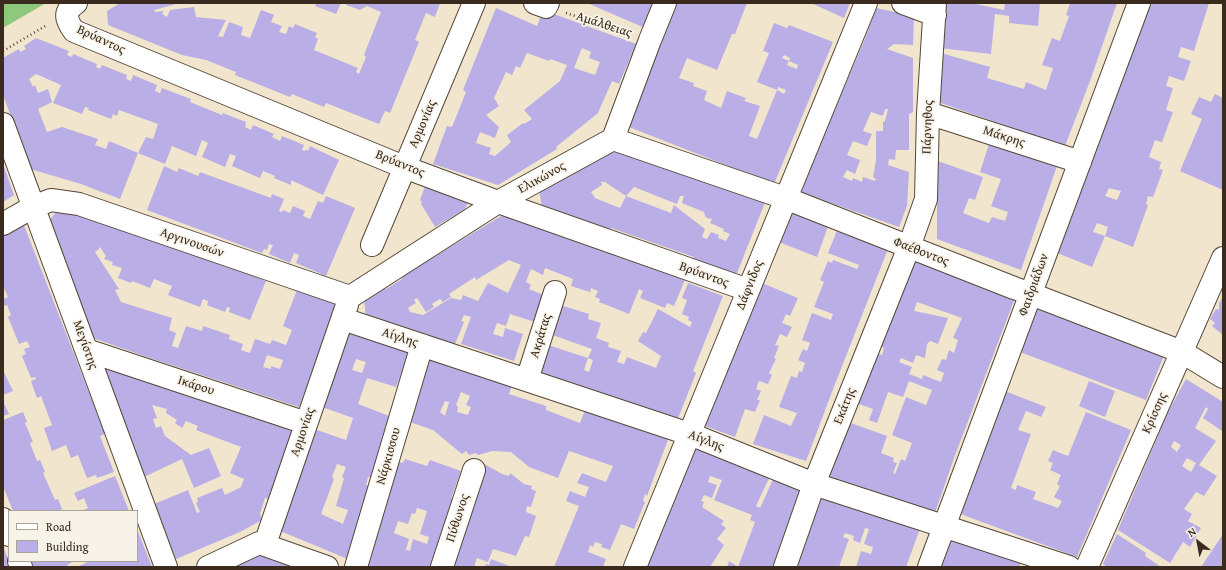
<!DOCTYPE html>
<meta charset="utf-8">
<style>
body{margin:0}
#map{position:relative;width:1226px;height:570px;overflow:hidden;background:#f1e6cd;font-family:"Gentium Book Plus",serif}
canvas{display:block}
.frame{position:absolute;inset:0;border:4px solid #3b2a1e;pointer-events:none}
.legend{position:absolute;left:8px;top:510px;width:130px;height:52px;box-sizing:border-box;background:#f7f3e8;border:1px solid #aca397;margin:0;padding:5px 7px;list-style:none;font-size:12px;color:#3b2a1e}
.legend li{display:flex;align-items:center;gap:8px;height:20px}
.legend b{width:20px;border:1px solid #aca397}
.north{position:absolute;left:1178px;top:522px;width:40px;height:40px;-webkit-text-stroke:3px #f7f3e8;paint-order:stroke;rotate:328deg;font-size:11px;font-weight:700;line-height:16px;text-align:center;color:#3b2a1e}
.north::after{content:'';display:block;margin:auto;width:14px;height:18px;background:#3b2a1e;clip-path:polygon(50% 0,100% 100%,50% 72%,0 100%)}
</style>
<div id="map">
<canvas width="1226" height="570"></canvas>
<div class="frame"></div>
<ul class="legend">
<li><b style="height:5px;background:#fff"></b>Road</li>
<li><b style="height:11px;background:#b9aee5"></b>Building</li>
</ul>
<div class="north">N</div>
</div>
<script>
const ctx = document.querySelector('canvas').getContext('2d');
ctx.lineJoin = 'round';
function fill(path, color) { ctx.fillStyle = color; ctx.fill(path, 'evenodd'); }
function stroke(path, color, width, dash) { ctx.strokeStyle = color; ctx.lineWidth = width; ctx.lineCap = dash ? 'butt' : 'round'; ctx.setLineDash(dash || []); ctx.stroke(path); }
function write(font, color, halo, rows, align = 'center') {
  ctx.font = font + ' "Gentium Book Plus",serif'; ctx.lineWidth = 3.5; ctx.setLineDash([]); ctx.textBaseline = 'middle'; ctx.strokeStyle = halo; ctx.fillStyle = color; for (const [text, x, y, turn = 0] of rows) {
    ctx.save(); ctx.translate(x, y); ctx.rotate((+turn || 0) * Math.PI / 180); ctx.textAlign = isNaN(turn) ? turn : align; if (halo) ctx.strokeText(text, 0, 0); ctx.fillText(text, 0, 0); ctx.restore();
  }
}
const green = new Path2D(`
 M3,3H46L3,28Z`);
const building = new Path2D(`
 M120,3H180L154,10L155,12L164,11L162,14L167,17L170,10L194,7L196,17L226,20L218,36L223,37L229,22L243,27L241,35L250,38L261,10L274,15L271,22L282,26L279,32L286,34L289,26L293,28L295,24L317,33L315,37L318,39L314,50L358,68L356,72L359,74L366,57L364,55L381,12L367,6L360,10L346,5L347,3H440L435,17L426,13L415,40L419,42L390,113L385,111L379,124L326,103L324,107L292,94L290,97L235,75L236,72L206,60L182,55L108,25L107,11Z
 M316,3H341L336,14L315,6Z
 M587,3H654L645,28Z
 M676,3H747L735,34H732L717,70L687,58L679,78L694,83L693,86L707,91L704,100L721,108L727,91L746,98L744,101L760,106L749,136L757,139L777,90L784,94L786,90L778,87L777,90L757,82L769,53L763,51L774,23L787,28L789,25L833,42L774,184L629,127L642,86ZM784,55L790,58L789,61L798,65L797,69L787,65L789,61L782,58Z
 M811,3H850L844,18Z
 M945,3H971L1004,10L1005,3H1040L1038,26L1009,23V16L995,14L991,54L940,48Z
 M1070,3H1117L1090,81L1065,146L935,101L941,53L990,67L987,78L1024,89L1026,82L1046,90L1053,68L1042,65L1052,38L1060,41L1069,16L1066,15Z
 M1145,3H1209L1194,51L1181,47L1178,57L1191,61L1184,81L1169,76L1166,86L1173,88L1166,110L1173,112L1162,142L1155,140L1149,157L1161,162L1159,169L1163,170L1153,197L1148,196L1146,204L1148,205L1133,247L1105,236L1092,267L1055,252ZM1109,188L1121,191L1117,200L1105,196ZM1097,223L1108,227L1105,236L1093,232Z
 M496,8L537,26L543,10L636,44L619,84L612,81L598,113L556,147L557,149L498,185L433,164L447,126L452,127L466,92L463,90ZM582,48L591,52L589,58L600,62L595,75L574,68ZM527,53L549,61L550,59L567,65L560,81L524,110L532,119L524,124L523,123L507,135L511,142L495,156L489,154L491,148L476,143L480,132L495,138L499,127L486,115L499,106L494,98L506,72L512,75L516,66L520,68Z
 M876,8L914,16L913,45L894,44L887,49L913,58V112L909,114V150H896L895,160L889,159L888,165L909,172L907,206L899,227L800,192L864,41ZM885,109H888L885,121L883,122V131H876V160L873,177L876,179L875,181L863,177L862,182L853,178L852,181L843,177L847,170L855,174L860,160L847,155L853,141L867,146L872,134L863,131L871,112L883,116Z
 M36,38L69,51L67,55L72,57L73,54L97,64L96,67L100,69L102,65L127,75L126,79L131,81L133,75L157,85L155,91L160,93L162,88L191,99L190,102L222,115L223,113L246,122L245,127L251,130L253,125L274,134L272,137L280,141L282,136L304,145L302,150L305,151L306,149L308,151L310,146L339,160L323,195L291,180V185L274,178L275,176L263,171L260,178L232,166L236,156L230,154L225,167L202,157L208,143L202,140L196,156L172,146L165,164L138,153L120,199L81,184L30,169L3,95V58L19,49L20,52L26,49L24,46ZM36,74L61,85L53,103L82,114L85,107L89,108L88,110L111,119L113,114L117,116L119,110L158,124L153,139L146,137L138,153L109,141L106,149L95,145L98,139L62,127L47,132L38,109L52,102L48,89L38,93L35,85L33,87L29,79Z
 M1215,94L1223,98V190L1180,171L1202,119L1191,114L1199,97L1211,102Z
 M990,141L1058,163L1021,270L937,239V188L935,160L983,177L975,200L969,198L963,213L989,223L992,217L1005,221L1008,212L991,206L1001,179L980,172Z
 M615,146L766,200L735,278L692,261L694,257L611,228L610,231L542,207L539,190ZM601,182H605L626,196L634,187L677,204L680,196H684L682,203L704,212L705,216L707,218L712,219L710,223L724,229L723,231L730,234L726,241L718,238L719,235L711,232L707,239L702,237L705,229L674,205L671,213L626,196L620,208L595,198L591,192L602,185Z
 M3,164L14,195L3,202Z
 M164,166L177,172L179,168L198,176L200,172L271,198L272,194L284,199L279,211L282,212L283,210L290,213L293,206L305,211L303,216L310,219L318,201L323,203L326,196L355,208L326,276L296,263L299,255L294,253L290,263L269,254L273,245L269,244L267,250L264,249L262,253L147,210Z
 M427,181L470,198L465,209L435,227L421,204L422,202L420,200Z
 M62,205L266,281L250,320L229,312L230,308L227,307L225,312L207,305L208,301L203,299L200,307L168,295L172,286L154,279L150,288L132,281L131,283L118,278L122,268L112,265L113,262L104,259L106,256L100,247L98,250L95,252L119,289L115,290L121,302L172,318L169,330L176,333L172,346L178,348L186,326L202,331L203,326L230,335L229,339L243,344L241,350L250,353L255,339L270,344L272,340L286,345L292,330L283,326L297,290L336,304L299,407L147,357L93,338L48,222ZM267,355L283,360L280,369L271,366V369L263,367Z
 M792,208L829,224L817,257L779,242Z
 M506,213L649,265L685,280L674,306L667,303L665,308L640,298L643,291L639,289L629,314L599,302L600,299L595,297L598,291L591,288L590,292L571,286L573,279L545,268L543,275L531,269L526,282L531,285L529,289L548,297L538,323L510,314L506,326L497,323L493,334L503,337L505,328L523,334L514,361L461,344L471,317L464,315L461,321L464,322L455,344L366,318L364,299L384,287L386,289L402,279L401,277ZM509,260L521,265L508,293L488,283L478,301L463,295L461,300L451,298L423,315L410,312L408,308L416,303L414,300L417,298L426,312L434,307L432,304L440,299L443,302L451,297L449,294L475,277L476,280Z
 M22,220L105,434L100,436L114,472L97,478L96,475L87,478L78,455L71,458L66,445L52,451L44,428L52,425L41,396L37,398L31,381L36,379L35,377L31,378L22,356L26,354L24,349L30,347L27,341L19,344L8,317L11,315L7,305L3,306V299L8,297L3,286V230Z
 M838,228L890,244L835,384L806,461L753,444L764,415L791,426L797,413L779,407L791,376L797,378L799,371L802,372L805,363L798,360L803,349L807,351L810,343L802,340L812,313L831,320L833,314L814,307L824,282L820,280L828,261L832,263L833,260L857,269L859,265L828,253Z
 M911,260L1015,298L954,458L935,513L826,476L845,421L887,436L881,453L894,458L893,462L897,463L893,473L895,474L901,459L905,461L912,443L892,435L906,397L926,405L932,390L909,381L903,397L888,392L877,423L869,420L873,409L856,403L875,353L882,355L884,348L877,345ZM917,302L962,318L953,338L958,340L954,353L949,350L946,360L942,359L937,370L944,373L941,382L923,375L922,379L909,374L912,367L899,362L901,358L913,363L916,355L925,358L927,344L930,341L938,344L948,318L914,311Z
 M688,283L723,296L693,371L696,373L677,421L535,372L545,344L588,358L592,349L547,333L557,304L589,314L588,319L601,323L596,338L609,343L608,347L621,351L617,362L624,364L627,357L656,368L661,356L638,341L643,332L646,333L658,309L690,327L692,322L688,320L689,317L682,314L687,300L682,298ZM588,358L593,360L589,372L584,370Z
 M762,283L798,298L790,316L786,314L782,323L792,327L787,337L780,334L775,345L779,346L774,358L776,359L769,373L772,375L768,384L759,381L756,389L761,391L757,400H760L755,412L745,409L735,437L702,425Z
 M1223,296V335L1212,326L1215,323L1210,319L1216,309L1219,310V303Z
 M1037,305L1165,353L1146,400L1020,352Z
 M350,331L410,350L396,387L367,378L358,404L389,416L378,451L382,452L373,478L368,477L366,485L372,487L350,560L278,530L314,429L346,440L353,418L322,407ZM356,359L366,362L362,373L352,370ZM337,464L346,467L342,477L344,478L336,506L348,510L343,524L321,514L334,479L332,477Z
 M428,357L512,386L509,394L546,406V410L580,423L585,410L669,437L647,496L645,494L643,501L645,502L634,529L621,524L610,550L601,547L602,544L595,542L593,547L590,545L588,552L606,559L603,567H554L579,506L566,501L570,491L585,497L589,487L577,483L582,473L606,482L613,466L569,451L558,478L529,467L511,452L492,451L478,455L476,453L469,455L466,451L462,454L433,430L407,421ZM461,392L470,396L466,405L471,407L468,415L457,412L458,407L456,405ZM445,401L449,402L445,416L440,412Z
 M111,364L293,429L268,499L265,498L260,514L262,520L240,532L176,559L154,504L188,490L197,513L200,512L196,503L198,502L197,498L222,488L225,495L241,487L244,479L230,473L241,447L196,430L198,426L186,421L182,428L175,423L177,420L166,413L167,409L152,405L157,418L153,419L156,428L161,426L165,436L191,455L209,448L221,476L194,488L182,459L144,477L104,371Z
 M3,370L13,391L3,395Z
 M1186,379L1223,402V430L1222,431L1203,418L1208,409L1206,407L1195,428L1216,441L1199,465L1217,476L1204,496L1196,492L1184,509L1192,514L1188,521L1201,528L1190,547L1183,542L1170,563L1118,530L1168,412ZM1174,441L1181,445L1177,452L1171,447ZM1187,458L1196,463L1191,472L1182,466Z
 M1089,381L1115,391L1105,417L1079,406Z
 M1002,390L1046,407L1041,417L1026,411L1018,430L1031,434L1011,488L1016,490L1017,485L1036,492L1033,499L1058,508L1062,501L1054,497L1060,486L1057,484L1061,475L1050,470L1053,463L1048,461L1053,450L1068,456L1086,412L1131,430L1077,557L955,512Z
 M3,401L9,414L3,416Z
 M23,412L27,422L25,423L33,442L30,443L37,461L40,460L45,472L43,473L55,500L58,499L62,509L59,511H13L3,486V420Z
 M692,447L772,472L756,506L760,508L775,475L803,484L776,567H727L729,561L738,567L755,522L750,520L752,515L714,500L722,480L710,476L708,482L717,485L712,498L704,495L701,501L704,502L702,507L724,521L721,524L726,528L717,539L724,545L710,567H645Z
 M405,459L427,466L430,460L461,471L451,498H455L435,567H365L396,461L403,463ZM417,508L427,511L420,534L429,537L427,544L413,539L410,551L406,550L409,539L394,533L398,521L408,524L412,513L415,514Z
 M481,462L502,474L509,476L510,473L524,484L532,486L531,489L536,491L531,507L527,506L526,512L536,516L529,537L525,536L516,556L493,549L488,562L477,558L474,567H448Z
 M115,476L129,511H81L88,508L84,498L78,501L74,493Z
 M823,489L922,523L906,567H856L861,551L871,554L873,547L864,544L869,529L865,528L860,543L853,540L854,536L845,533L843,537L849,539L839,567H797Z
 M137,529L152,567H77L90,561H137Z
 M1117,534L1146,553L1145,556L1161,567H1107L1103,564Z
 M1223,534V567H1201Z
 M951,535L1022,561L1019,567H938Z
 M3,546L11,567H3Z
 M261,547L307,567H220Z
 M491,559L512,567H485L486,564L489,565Z
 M31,561H74L67,565L68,567H33Z`);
const path = new Path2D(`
 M566,13L630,33
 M3,51L47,25`);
const minor = new Path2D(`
 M76,3C63,12 66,20 74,31L404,167L498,202L748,290
 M535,3L546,7L548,3
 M903,3L935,15
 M928,113L1080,162
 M3,124L166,567
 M613,139L785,198L1014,288L1031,294L1182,352L1223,377
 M3,224L33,207L51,200L79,204L350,297
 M372,245L474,3
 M350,297L498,202L613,139L650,40L665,3
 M343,319L695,436L814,484L1069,567
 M86,350L306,423
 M527,380L555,292
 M3,519L9,535
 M265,544L347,305
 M19,561L21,567
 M208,567L259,543L327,567
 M356,567L422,345
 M442,567L474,470
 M635,567L866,3
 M785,567L814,484L909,247L926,199L928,113L935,3
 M929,567L1139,3
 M1087,567L1223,258`);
const streetNames = [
 ["Αμάλθειας",604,25,18],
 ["Βρύαντος",101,40,25],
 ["Αρμονίας",423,124,-67],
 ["Πάρνηθος",928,127,-88],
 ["Μάκρης",1004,137,18],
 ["Βρύαντος",400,164,22],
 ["Ελικώνος",542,178,-29],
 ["Αργινουσών",192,243,19],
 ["Φαέθοντος",921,252,21],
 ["Βρύαντος",704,275,20],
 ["Δάφνιδος",750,285,-68],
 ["Φαιδριάδων",1034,285,-70],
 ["Ακράτας",541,336,-73],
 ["Αίγλης",400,338,18],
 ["Μεγίστης",85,345,70],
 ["Ικάρου",196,386,18],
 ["Εκάτης",845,406,-68],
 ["Κρίσσης",1155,413,-66],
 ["Αρμονίας",303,432,-71],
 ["Αίγλης",706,441,21],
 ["Νάρκισσου",389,456,-74],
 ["Πύθωνος",458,518,-72]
];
fill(green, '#8ec87c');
fill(building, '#b9aee5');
stroke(minor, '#564638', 24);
stroke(path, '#564638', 2.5, [1, 3]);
stroke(minor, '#fff', 22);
write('13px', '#3b2a1e', '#f7f3e8', streetNames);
</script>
